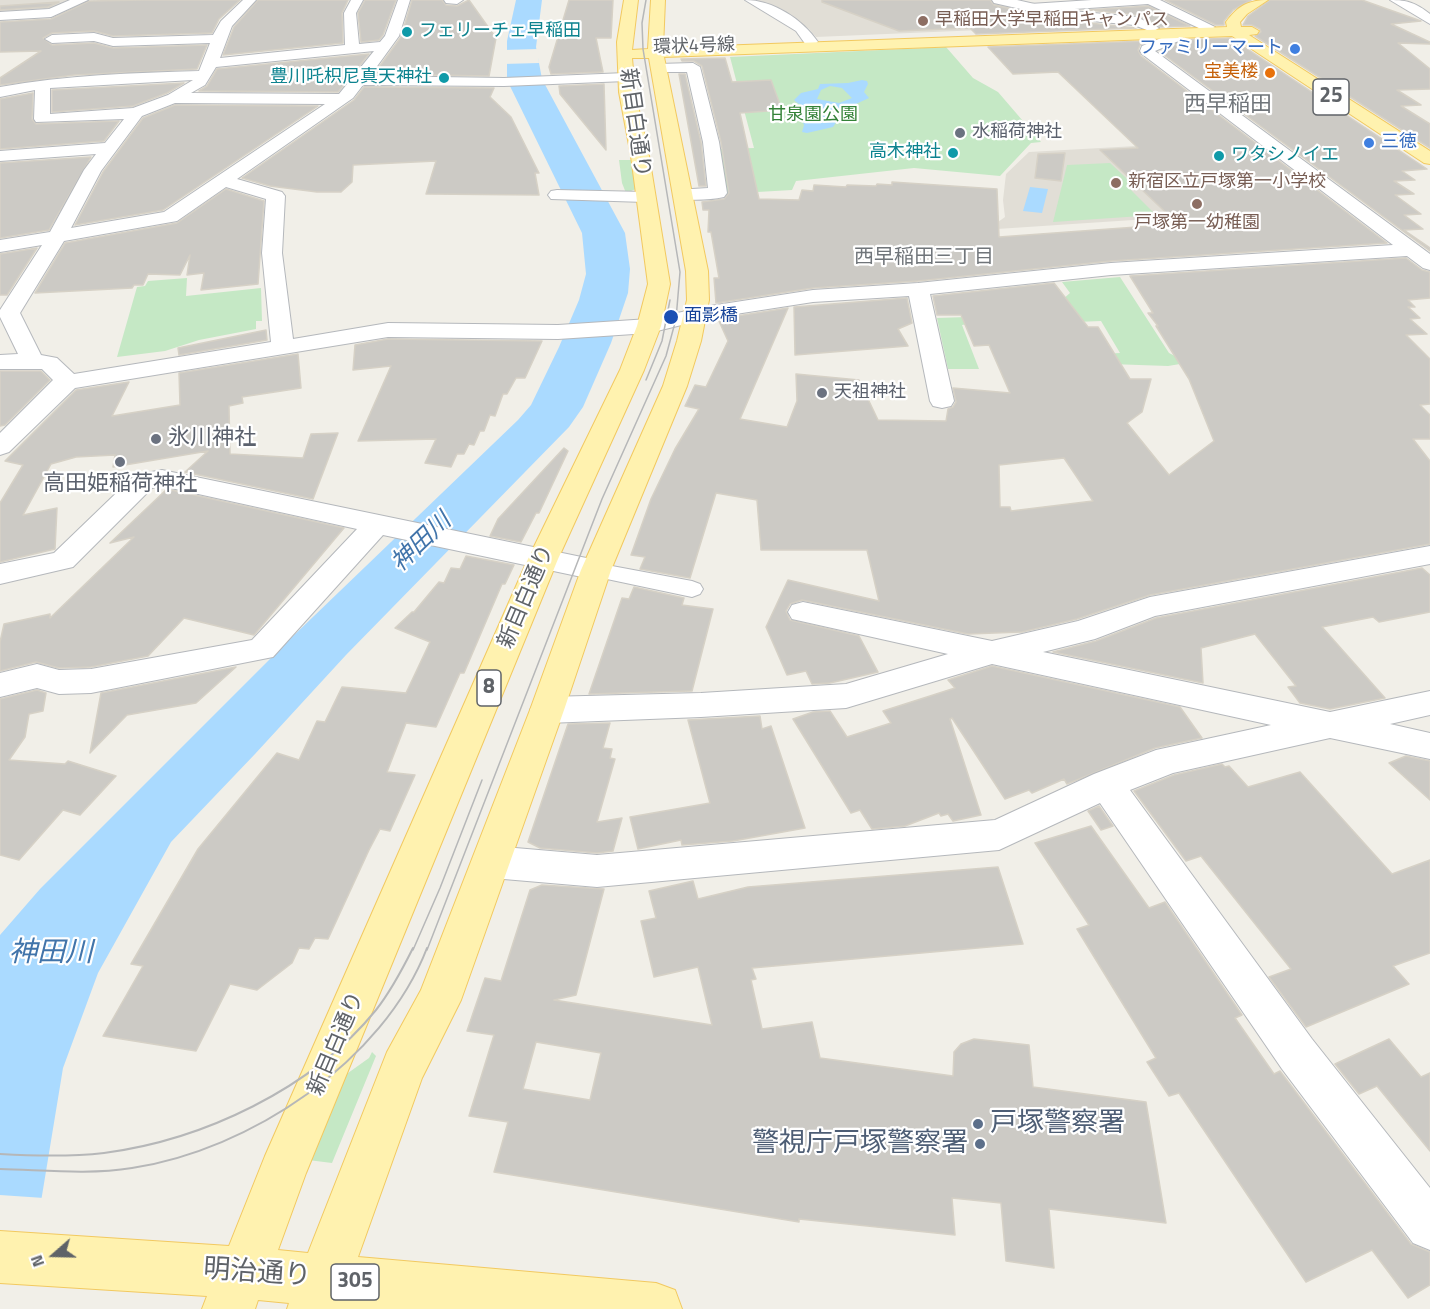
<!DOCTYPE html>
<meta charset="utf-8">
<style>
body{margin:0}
#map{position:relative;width:1430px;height:1309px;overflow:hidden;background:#f1efe8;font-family:"Titillium Web",sans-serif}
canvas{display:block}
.north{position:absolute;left:24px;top:1225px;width:60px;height:60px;-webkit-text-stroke:4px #fff;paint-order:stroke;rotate:250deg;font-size:16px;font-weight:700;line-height:24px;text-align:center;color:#5f6368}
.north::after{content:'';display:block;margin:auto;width:21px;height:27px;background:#5f6368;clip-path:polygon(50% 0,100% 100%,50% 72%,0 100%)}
</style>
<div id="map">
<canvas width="1430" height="1309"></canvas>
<div class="north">N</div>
</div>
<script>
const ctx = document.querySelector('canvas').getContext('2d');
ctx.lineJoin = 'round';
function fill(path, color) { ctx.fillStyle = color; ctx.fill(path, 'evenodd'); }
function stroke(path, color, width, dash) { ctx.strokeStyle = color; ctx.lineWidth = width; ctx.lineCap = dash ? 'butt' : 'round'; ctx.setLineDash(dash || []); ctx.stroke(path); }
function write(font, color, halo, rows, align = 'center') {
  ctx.font = font + ' "Titillium Web","Noto Sans JP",sans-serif'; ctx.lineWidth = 4.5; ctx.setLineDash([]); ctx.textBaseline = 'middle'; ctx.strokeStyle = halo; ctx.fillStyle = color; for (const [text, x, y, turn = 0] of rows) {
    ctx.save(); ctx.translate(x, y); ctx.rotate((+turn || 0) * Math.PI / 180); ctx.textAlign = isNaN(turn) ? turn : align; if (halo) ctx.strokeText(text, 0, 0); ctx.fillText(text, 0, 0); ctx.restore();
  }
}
const education = new Path2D(`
 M0,0H73L60,7L38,13L0,14Z
 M757,0H983L1040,14L1047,17L1051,27L816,37L809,29Z
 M1172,144L1224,214L997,229L991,227L1005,217L1003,200L1006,174L1029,152Z`);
const green = new Path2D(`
 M946,47L973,78L998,92L1041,142L1031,143L1000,176L914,168L796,181L792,190L723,194L716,149L754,148L730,57Z
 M619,160H634L636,189L626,193L622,183Z
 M1110,163L1137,188L1130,189L1156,215L1053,222L1067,165Z
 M1120,277L1169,353L1175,356L1180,364L1168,366L1110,364L1103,354L1120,353L1101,321L1076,322L1063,299L1070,293L1062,282Z
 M187,278L186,296L261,288L262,321H256V329L199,340L165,351L117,357L137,287L145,286L148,281Z
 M967,317L968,324L962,325L979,369H948L937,318Z
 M372,1052L376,1056L332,1163L308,1160L341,1078L369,1058Z`);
const water = new Path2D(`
 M516,0H542L536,47L542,79L625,233L630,269L628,293L611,343L583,407L569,427L346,655L255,754L171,842L98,973L63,1068L36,1232L0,1309V935L40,889L289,640L518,420L531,405L559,347L579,300L586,274L582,233L507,80V41Z
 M862,80L867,81L868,84L864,92L869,98L845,109L818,111L820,115L833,117L837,121L833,127L807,133L802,132L804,125L800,116L812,112C808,105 799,106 794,100L801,93L818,89L820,84L848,83ZM830,86L842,88L852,98L839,103L817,99L821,90Z
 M1030,187L1048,189L1042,213L1023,211Z`);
const pier = new Path2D(`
 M538,49L539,63L503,64V50Z
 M0,1195L44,1198L39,1232L33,1309H0Z`);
const building = new Path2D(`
 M145,0H240L219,19L212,33L113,36L94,31L52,33L43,38L52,45L94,43L113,48L207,45L197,69L74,75L0,85V78L41,51L0,52V22L51,19L89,1Z
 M258,0H348L342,13L343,43L223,55L234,27Z
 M365,0H396L383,35L379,40L361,42L358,13Z
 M412,0H442L446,5L457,6L469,0L496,38L489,76L374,74L401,37Z
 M569,0H613L611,38H596L603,72L551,74L549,67Z
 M822,0H990L994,5L1061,20L1136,28L976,34L970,28L899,31L822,2Z
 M1165,0H1251L1233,10L1224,21V25H1216Z
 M1270,0H1362L1421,21L1391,24L1430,42V44L1398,43L1430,69V89L1397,90L1421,105L1401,106L1430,124V148L1255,36L1261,32L1260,29L1252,25H1243L1248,16Z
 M59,2L48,7L0,10V6Z
 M1148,6L1190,26L1161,27L1137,15L1089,10Z
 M1231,38L1427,169L1402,171L1415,180L1394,181L1414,194L1395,195L1421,214L1404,215L1423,229L1404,230L1430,248V251L1160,52L1184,40Z
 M1147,41L1140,45L1138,50L1141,56L1387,243L1111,261L918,281L813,288L716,303L714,278H719L711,232H708L709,210H703L702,202L724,199L729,193L721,142L702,66L694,61H682L681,59L725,58L732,82L771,80L782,110L740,113L759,199L799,200L802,190L813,191L814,185L846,187L847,185L876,186L877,184L892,185V182L997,189L999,237L1178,224L1100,150L1138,148L1058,72L1013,74L988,47Z
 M369,54L338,92L199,91L207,86L217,69Z
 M679,74H685L701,142L706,186H699Z
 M184,83L167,93L133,106L52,112V90Z
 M604,84L606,150L560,94L559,86Z
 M364,87L494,88L490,97L511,117L539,173H535L539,195L426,194L436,161L353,165L352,182L341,192H317L270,186L242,178L354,100Z
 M33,93L32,119L36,124L119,121L104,141L0,149V99Z
 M175,105L318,106L163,210L75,225L103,172L143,118Z
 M1065,153L1061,181L1035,178L1038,154Z
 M91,157L49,230L0,238V163Z
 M226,189L264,201L258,284L201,290L204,273L187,275L190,255L180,275L148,274L143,285H134L132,288L35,293L65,243L177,223Z
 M37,248L7,295H0V254Z
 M1406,258L1422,270L1430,272V298L1408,300L1415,307H1408L1420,318L1410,319L1427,334L1406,335L1430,359V404L1420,405L1430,415V439H1413L1430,461V544L1150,595L1077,619L1022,632L968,634L802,600L790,604L786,611L790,620L859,636L878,672L830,683L812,684L806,671L787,675L766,627L788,580L879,601L867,550H761L757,500L716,493L690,578L640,569L645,557L631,555L651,499L675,449L699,409L685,406L695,385L706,387L728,341L718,319L788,308L740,419L787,427L797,401L796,374L859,380L878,420L946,421L948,409L953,407L956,402L953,388L1010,393L989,345L974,346L961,315H937L933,296L1054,283L1088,327H1098L1130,379H1151L1142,412L1127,423L1169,475L1214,441L1189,379L1156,326H1158L1148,313H1153L1130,276ZM1064,458L1093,501L1011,511L1010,507H1000L999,465Z
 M907,298L912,323L898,329L908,346L795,355L794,307Z
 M266,330L267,340L179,355L178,348Z
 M388,339L542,341L525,378H516L507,394H503L495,416L490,415L484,431H480L474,445L469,444L464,454H457L451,467L425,463L436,439L358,441L391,366L353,370L355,345Z
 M298,354L301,388L242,397L243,403L229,406L230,454L303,458L311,434L338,433L313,499L185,472L208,451L113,467L115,455L76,457L51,464L23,515L57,508L55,549L0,562V503L23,465L5,461L76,390L129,382L112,416L180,405L179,373Z
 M0,371H41L50,380L5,425L0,426Z
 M564,448L568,451L539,513H536L521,542L490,536L498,519Z
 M167,489L344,528L254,635L184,618L148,656L91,667L59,668L36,662L0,671V642L4,624L50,614V618L134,537L110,543Z
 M466,556L514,565L505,584H502L464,673H460L436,727L406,723L387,772L415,775L390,831L380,829L369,850L328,939L315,938L309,949L299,948L292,963L257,990L230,984L196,1051L103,1036L143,966L131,964L198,849L277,753L299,760L317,721L325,722L342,687L406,693L430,642L395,628L412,612H414L439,582L444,583L451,568L460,569Z
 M1422,568L1430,575V612L1379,622L1373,617L1322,627L1385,698L1330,709L1300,703L1288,687L1296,686L1255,634L1201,648L1203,683L1053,652L1096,641L1156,618Z
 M634,587L684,598L682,605L713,609L692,691L589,694L622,598L629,599Z
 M992,666L1180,707L1202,738L1155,748L1067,784L1064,779L1032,793L1029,790L1005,799L952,718L950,719L981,815L953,821L948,814L941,816L939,813L905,826L872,829L860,810L851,813L793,719L813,712L830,711L847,737L891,723L883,711L955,688L948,680Z
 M236,667L196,703L127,715L90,753L101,693Z
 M37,690L46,693L43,711L29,714L25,737L9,760L65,764L68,761L116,776L80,815L63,810L19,860L0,855V699Z
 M760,716L762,729L771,726L805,828L733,841L682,845L681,840L638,849L630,817L710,803L688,720Z
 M610,723L603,748L612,749L610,758L615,759L597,822L622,818L613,851L597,853L540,848L528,842L568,724Z
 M1406,756L1430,761V800L1389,763Z
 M1222,764L1225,767L1229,766L1248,787L1300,772L1392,874L1430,860V953L1393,966L1409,984L1306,1027L1269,977L1291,969L1201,856L1186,861L1134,791L1174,775Z
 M1099,806L1113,826L1101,830L1088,811Z
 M1091,826L1149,908L1165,902L1242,1015L1235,1018L1274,1074L1280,1071L1411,1244L1430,1252V1285L1408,1298L1372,1250L1306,1282L1179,1093L1169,1096L1147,1062L1156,1058L1077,929L1089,925L1035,843Z
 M998,867L1023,944L752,968L756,979L751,980L762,1029L812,1022L820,1058L953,1076L954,1052L961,1044L974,1039L1029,1045L1033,1087L1146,1102L1166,1223L1049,1209L1054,1268L1006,1261L1001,1203L952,1198L955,1235L799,1219V1222L494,1172L508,1122L469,1116L494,1035L467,1031L485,978L501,981L530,890L542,885L604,889L576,995L554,1000L712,1025L698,967L654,977L641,921L656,918L649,891L693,881L698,899L748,887ZM536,1042L601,1053L590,1100L523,1089Z
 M1389,1039L1421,1077L1430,1073V1151L1377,1086L1359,1094L1335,1064Z`);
const pedestrian = new Path2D(`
 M596,563L692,581L700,584L703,589L700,594L692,597L588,575L585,570L588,565Z`);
const minor = new Path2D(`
 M243,0H256L232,26L220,58L345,45L344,13L351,0H363L356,13L359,44L380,42L385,36L398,0H410L399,36L370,76L504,78L626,73L633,77L626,81L504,86L363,85L353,98L237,179L282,192L285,196L282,253L293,339L388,323L558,325L649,319L710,306L813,290L918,283L1111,263L1393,245L1142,54L1140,51L1142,46L1166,36L1164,33L1171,29L1183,37L1181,40L1155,51L1430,254V270L1423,268L1407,256L1111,275L930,294L954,401L951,406L942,408L933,406L930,401L909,296L813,302L710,318L649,333L558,339L388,337L75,388L9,452L0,455V433L53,380L42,369H0V355L18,354L0,317V310L42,245L0,252V240L50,232L84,170L96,154L0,161V151L105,143L124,119L36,122L34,119L35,90L0,97V87C66,75 132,73 199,71L210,43L113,46L94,41L52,43L45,39L52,35L94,33L113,38L213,35L221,21ZM374,51L339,94L191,93L205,85L216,67ZM193,80L168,95L133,108L50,114V88ZM175,103L325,104L164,212L71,228L101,171L142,116ZM226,187L266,199L262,253L271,342L74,374L57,358L41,355L20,313L64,241L177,221Z
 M444,0H463L457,4L446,3Z
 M1092,0H1160L1215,27L1208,31L1203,30L1148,4L1030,12L1024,8L1030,4Z
 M1390,0C1408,0 1416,3 1430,14V24Z
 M693,63L700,67L719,142L727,193L724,197C710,200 690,201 676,198L673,194L676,190L708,188L703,142L687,72H658L651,68L658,64Z
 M557,190L645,192L651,193L654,197L651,201L645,202L551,199L548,195L551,191Z
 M162,470L596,560L606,563L611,570L606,577L596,580L383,535L273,657L91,693L59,694L37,688L0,697V673L37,664L59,670L91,669L252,640L357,529L162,486L152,488L73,567L0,584V564L54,553L135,475Z
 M1430,546V564L1155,616L1095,639L1043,652L1330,712L1430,691V715L1390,724L1430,733V759L1330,738L1173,773L1130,790L1312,1039L1430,1188V1250L1413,1243L1282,1069L1100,803L999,850L597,887L492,878L479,873L473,862L479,851L492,846L597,855L995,820L1094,774L1156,750L1271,725L992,664L846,708L701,717L547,723L535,719L530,710L535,701L547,697L701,693L846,684L948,654L792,619L788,612L792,605L803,602L992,641L1078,621L1150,597Z`);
const tertiary = new Path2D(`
 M70,0H88L51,17L0,20V12L49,9Z
 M745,0C773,0 802,19 818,42L811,46L806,45L796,31Z
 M992,0H1017L1061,10L1137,17L1159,28L1152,32L1134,25L1061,18L994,3Z`);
const primary = new Path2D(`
 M624,0H638L632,50L648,49L651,0H665L663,48L1227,27L1226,22C1238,6 1248,0 1268,0L1247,14L1240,22L1241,27H1252L1259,31L1257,34L1249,35L1430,151V164L1424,163L1232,36L664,57L708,271L709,300L701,341L687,386L611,570L564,710L461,1000L422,1078L358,1257L656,1283L675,1290L682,1309H287L289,1303L258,1300L255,1309H202L207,1296L0,1283V1231L229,1246L265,1156L528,559L620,370L637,326L648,284L631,156L619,92L617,42ZM632,58H649L686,271L687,300L677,341L663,386L581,570L530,710L421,990L387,1052L308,1253L278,1250L306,1173L558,559L644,370L661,326L670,284L649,156L635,92Z`);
const tramFar1 = new Path2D(`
 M646,380L662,341L670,300
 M413,950L440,888L482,780
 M427,950L602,499L666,356L676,319L680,272L643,49L642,23L646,0`);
const tram = new Path2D(`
 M0,1154C35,1156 69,1157 104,1153C203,1140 312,1089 376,1010C391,991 402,970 413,948
 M0,1169C44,1170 89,1175 132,1168C250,1150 383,1062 427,948`);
const markers = [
 [923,21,6,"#8d6e63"],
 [407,32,6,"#0f9aa8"],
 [1295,49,6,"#3f7fe0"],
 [1270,73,6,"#e8710a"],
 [444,78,6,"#0f9aa8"],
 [960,133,6,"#6b7280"],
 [1369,143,6,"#3f7fe0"],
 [953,153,6,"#0f9aa8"],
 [1219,156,6,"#0f9aa8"],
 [1116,183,6,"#8d6e63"],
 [1197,204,6,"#8d6e63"],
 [671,317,8,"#1a4fb4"],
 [822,393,6,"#6b7280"],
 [156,439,6,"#6b7280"],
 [120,462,6,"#6b7280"],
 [978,1124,6,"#5c6f8a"],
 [980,1144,6,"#5c6f8a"]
];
const farEducationnames = [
 ["早稲田大学早稲田キャンパス",935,21],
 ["新宿区立戸塚第一小学校",1128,183],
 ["戸塚第一幼稚園",1197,224,"center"]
];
const farCulturenames = [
 ["フェリーチェ早稲田",419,32],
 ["豊川吒枳尼真天神社",432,78,"right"],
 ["高木神社",941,153,"right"],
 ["ワタシノイエ",1231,156]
];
const farStreetnames = [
 ["環状4号線",694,47,-2]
];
const farShopnames = [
 ["ファミリーマート",1283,49],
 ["三徳",1381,143,"left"]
];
const farFoodnames = [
 ["宝美楼",1258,73]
];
const farParknames = [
 ["甘泉園公園",813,116]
];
const farWorshipnames = [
 ["水稲荷神社",972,133],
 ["天祖神社",834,393]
];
const farTransitnames = [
 ["面影橋",684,317]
];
const farNeighbourhoodnames = [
 ["西早稲田三丁目",924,258]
];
const shields = [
 [1331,97,36],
 [489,688,24],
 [355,1282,48]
];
const shieldNames = [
 ["25",1331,97],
 ["8",489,688],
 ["305",355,1282]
];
const farQuarternames = [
 ["西早稲田",1228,106]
];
const streetNames = [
 ["新目白通り",634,123,82],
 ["新目白通り",527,597,-67],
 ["新目白通り",337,1044,-67]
];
const worshipNames = [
 ["氷川神社",168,439],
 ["高田姫稲荷神社",120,485,"center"]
];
const waterNames = [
 ["神田川",422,543,-44]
];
const nearServicenames = [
 ["戸塚警察署",990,1124],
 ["警視庁戸塚警察署",968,1144,"right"]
];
const nearStreetnames = [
 ["明治通り",257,1274,4]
];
const nearWaternames = [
 ["神田川",51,954]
];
fill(education, '#e1ded6');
fill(green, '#c5e8c5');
fill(water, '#aadaff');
fill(pier, '#f1efe8');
fill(building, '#cccac5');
stroke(building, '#d6d1c6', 1.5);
stroke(pedestrian, '#b5b8bc', 2);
stroke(minor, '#b5b8bc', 2);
stroke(tertiary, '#b5b8bc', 2);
stroke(primary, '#f2c960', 2);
fill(pedestrian, '#fff');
fill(minor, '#fff');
fill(tertiary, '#fff');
fill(primary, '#fff2af');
stroke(tramFar1, '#b6b7b8', 1.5);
stroke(tram, '#b6b7b8', 2);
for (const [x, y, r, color] of markers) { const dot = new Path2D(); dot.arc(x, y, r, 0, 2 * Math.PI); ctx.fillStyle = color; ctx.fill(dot); stroke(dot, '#fff', 2); }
write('18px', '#785e54', '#fff', farEducationnames, 'left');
write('18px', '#0d838f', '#fff', farCulturenames, 'left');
write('18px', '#5f6368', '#fff', farStreetnames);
write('18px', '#366cbe', '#fff', farShopnames, 'right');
write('18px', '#c56008', '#fff', farFoodnames, 'right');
write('18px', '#348238', '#fff', farParknames);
write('18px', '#5b616d', '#fff', farWorshipnames, 'left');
write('18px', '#164399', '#fff', farTransitnames, 'left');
write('20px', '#70757a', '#fff', farNeighbourhoodnames);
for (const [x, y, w] of shields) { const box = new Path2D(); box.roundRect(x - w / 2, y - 18, w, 36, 4.5); ctx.fillStyle = '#fff'; ctx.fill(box); stroke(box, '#5f6368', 1.5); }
write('bold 21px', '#5f6368', null, shieldNames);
write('22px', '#70757a', '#fff', farQuarternames);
write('22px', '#5f6368', '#fff', streetNames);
write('22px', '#5b616d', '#fff', worshipNames, 'left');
write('italic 24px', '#4174aa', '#fff', waterNames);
write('27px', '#4e5e75', '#fff', nearServicenames, 'left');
write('27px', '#5f6368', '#fff', nearStreetnames);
write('italic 28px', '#4174aa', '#fff', nearWaternames);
</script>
